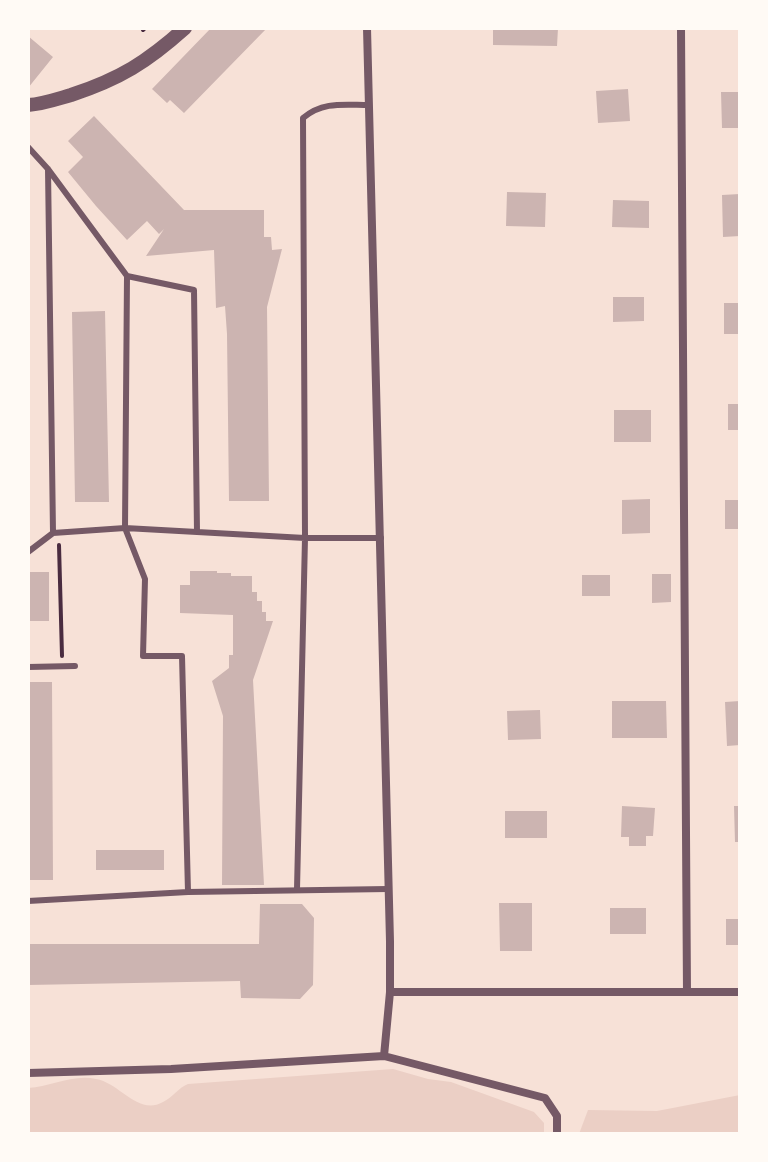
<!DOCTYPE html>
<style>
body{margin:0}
#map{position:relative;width:768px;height:1162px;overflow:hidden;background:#f7e1d7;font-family:"Source Sans 3",sans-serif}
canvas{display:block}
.frame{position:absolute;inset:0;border:30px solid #fffaf5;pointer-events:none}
</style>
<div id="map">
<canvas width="768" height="1162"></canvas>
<div class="frame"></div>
</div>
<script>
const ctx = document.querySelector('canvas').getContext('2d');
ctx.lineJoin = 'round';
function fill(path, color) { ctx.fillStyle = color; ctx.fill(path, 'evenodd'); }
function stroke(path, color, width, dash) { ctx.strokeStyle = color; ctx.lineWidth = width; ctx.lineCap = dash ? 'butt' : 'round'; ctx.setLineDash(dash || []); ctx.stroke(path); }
const green = new Path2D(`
 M393,1069L428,1079L451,1082L534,1112L544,1123V1134H28V1088C51,1087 72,1074 96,1079C120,1083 138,1116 163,1102C173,1097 178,1088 188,1084Z
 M740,1095V1134H579L588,1110L657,1111Z`);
const building = new Path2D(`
 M211,28H267L184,113L170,100L167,103L152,89Z
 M493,28H558L557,46L493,45Z
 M28,36L53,57L28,88Z
 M628,89L630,121L598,123L596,91Z
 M721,92H740V128H722Z
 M94,116L184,210H264V237H271L272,250L282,249L267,307L269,501H229L227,334L225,306L216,308L214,250L146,256L164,229L159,234L147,221L127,240L96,206L68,172L83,157L68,141Z
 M507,192L546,193L545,227L506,226Z
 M740,194V236L723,237L722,195Z
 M613,200L649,201V228L612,227Z
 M613,297H644V321L613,322Z
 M724,303H740V334H724Z
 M105,311L109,502H75L72,312Z
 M728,404H740V430H728Z
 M614,410H651V442H614Z
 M650,499V533L622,534V500Z
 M725,500H740V529H725Z
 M190,571H217V573H231V576H252V592H257V601H262V612H266V621H273L253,680L264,885H222L223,716L212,681L229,668V655H233V615L180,613V585H190Z
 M28,572H49V621H28Z
 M652,574H671V602L652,603Z
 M582,575H610V596H582Z
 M28,682H52L53,880H28Z
 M612,701H666L667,738H612Z
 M740,701V745L727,746L725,702Z
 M540,710L541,739L508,740L507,711Z
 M622,806L655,808L653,836H646V846H629V837H621Z
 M734,806H740V842H735Z
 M505,811H547V838H505Z
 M96,850H164V870H96Z
 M499,903H532V951H500Z
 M260,904H302L314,918L313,985L300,999L241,998L240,981L28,985V944H259Z
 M610,908H646V934H610Z
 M726,919H740V945H726Z`);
const path = new Path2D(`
 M143,30L145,28
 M59,545L62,656`);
const service = new Path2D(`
 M28,147L48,169L127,276L125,528L145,579L143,656H182L188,892
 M48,169L53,533L125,528L305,538H381
 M127,276L194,290L197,532
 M28,552L53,533
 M28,667L75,666
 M297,889L305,538L303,118C323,101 344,105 369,105
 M28,901L188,892L388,889`);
const minor = new Path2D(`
 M367,28L390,941V992L384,1056
 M681,28L687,992
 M390,992H740
 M28,1073L171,1069L384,1056L545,1098L557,1116V1134`);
const tertiary = new Path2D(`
 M28,105C43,104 57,99 71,95C120,79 147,62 185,28`);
fill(green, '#ebcfc5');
fill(building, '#ccb4b1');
stroke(path, '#4a2c40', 4);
stroke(service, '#755966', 6);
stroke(minor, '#755966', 8);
stroke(tertiary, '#755966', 14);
</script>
